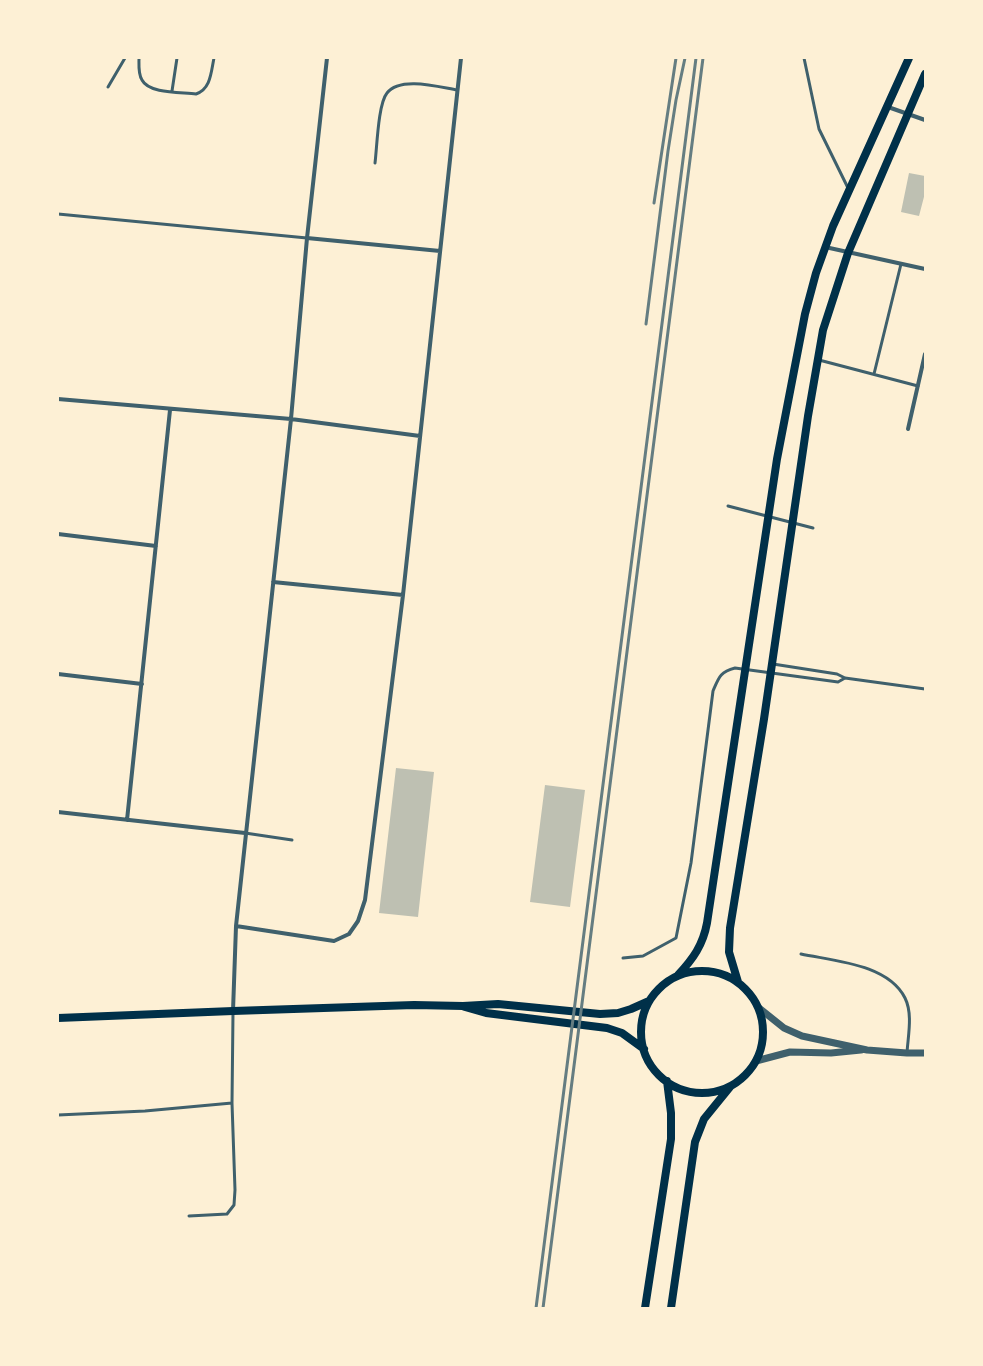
<!DOCTYPE html>
<style>
body{margin:0}
#map{position:relative;width:983px;height:1366px;overflow:hidden;background:#fdf0d5;font-family:"DM Sans",sans-serif}
canvas{display:block}
.frame{position:absolute;inset:0;border:59px solid #fdf0d5;pointer-events:none}
</style>
<div id="map">
<canvas width="983" height="1366"></canvas>
<div class="frame"></div>
</div>
<script>
const ctx = document.querySelector('canvas').getContext('2d');
ctx.lineJoin = 'round';
function fill(path, color) { ctx.fillStyle = color; ctx.fill(path, 'evenodd'); }
function stroke(path, color, width, dash) { ctx.strokeStyle = color; ctx.lineWidth = width; ctx.lineCap = dash ? 'butt' : 'round'; ctx.setLineDash(dash || []); ctx.stroke(path); }
const building = new Path2D(`
 M909,173L925,176V193L919,216L901,212Z
 M396,768L434,772L418,917L379,913Z
 M545,785L585,790L570,907L530,902Z`);
const service = new Path2D(`
 M139,58C139,65 138,74 142,80C149,94 182,92 196,94C211,89 211,72 214,58
 M804,58L819,129L848,188
 M108,87L125,58
 M172,91L177,58
 M375,163C377,148 378,104 387,93C400,76 439,87 457,90
 M58,214L307,238
 M819,360L918,386
 M874,374L901,264
 M728,506L813,528
 M773,664L837,674L845,678L925,689
 M245,833L292,840
 M801,954C834,961 888,964 905,998C913,1014 908,1036 907,1053
 M623,958L643,956L676,938L691,863L713,691C719,677 720,672 735,668L838,682L845,678
 M58,1115L145,1111L232,1103L233,1013
 M189,1216L227,1214L234,1205L235,1190L232,1103`);
const minor = new Path2D(`
 M888,107L925,120
 M307,238L440,251
 M825,247L925,269
 M58,399L291,419L420,436
 M908,429L925,354
 M58,534L156,546
 M273,582L403,595
 M58,674L142,684
 M58,812L245,833
 M127,820L170,410
 M236,926L334,941L349,934L358,921L365,900L403,595L461,58
 M233,1011L236,926L291,419L307,238L327,58`);
const tertiary = new Path2D(`
 M759,1008L784,1028L802,1036L867,1050L907,1053H925
 M756,1061L790,1052L831,1053L861,1050`);
const secondary = new Path2D(`
 M641 1032a61 61 0 1 1 122 0a61 61 0 1 1-122 0Z
 M678,975C693,959 703,945 707,923L777,459L805,314L816,273L833,226L909,58
 M738,982L729,952L730,928L764,719L808,416L823,330L848,253L925,74
 M465,1007L486,1013L607,1028L622,1033L644,1049
 M58,1018L233,1011L414,1005L463,1006L498,1004L600,1014L618,1013L631,1009L649,1001
 M645,1308L671,1139V1113L667,1081
 M671,1308L695,1142L704,1119L730,1087`);
const rail = new Path2D(`
 M654,203L676,58
 M646,324L668,151L676,100L685,58
 M536,1308L696,58
 M543,1308L703,58`);
fill(building, '#bec0b2');
stroke(service, '#3f606c', 3);
stroke(minor, '#3f606c', 4);
stroke(tertiary, '#3f606c', 7);
stroke(secondary, '#003049', 8);
stroke(rail, '#657d81', 3);
</script>
